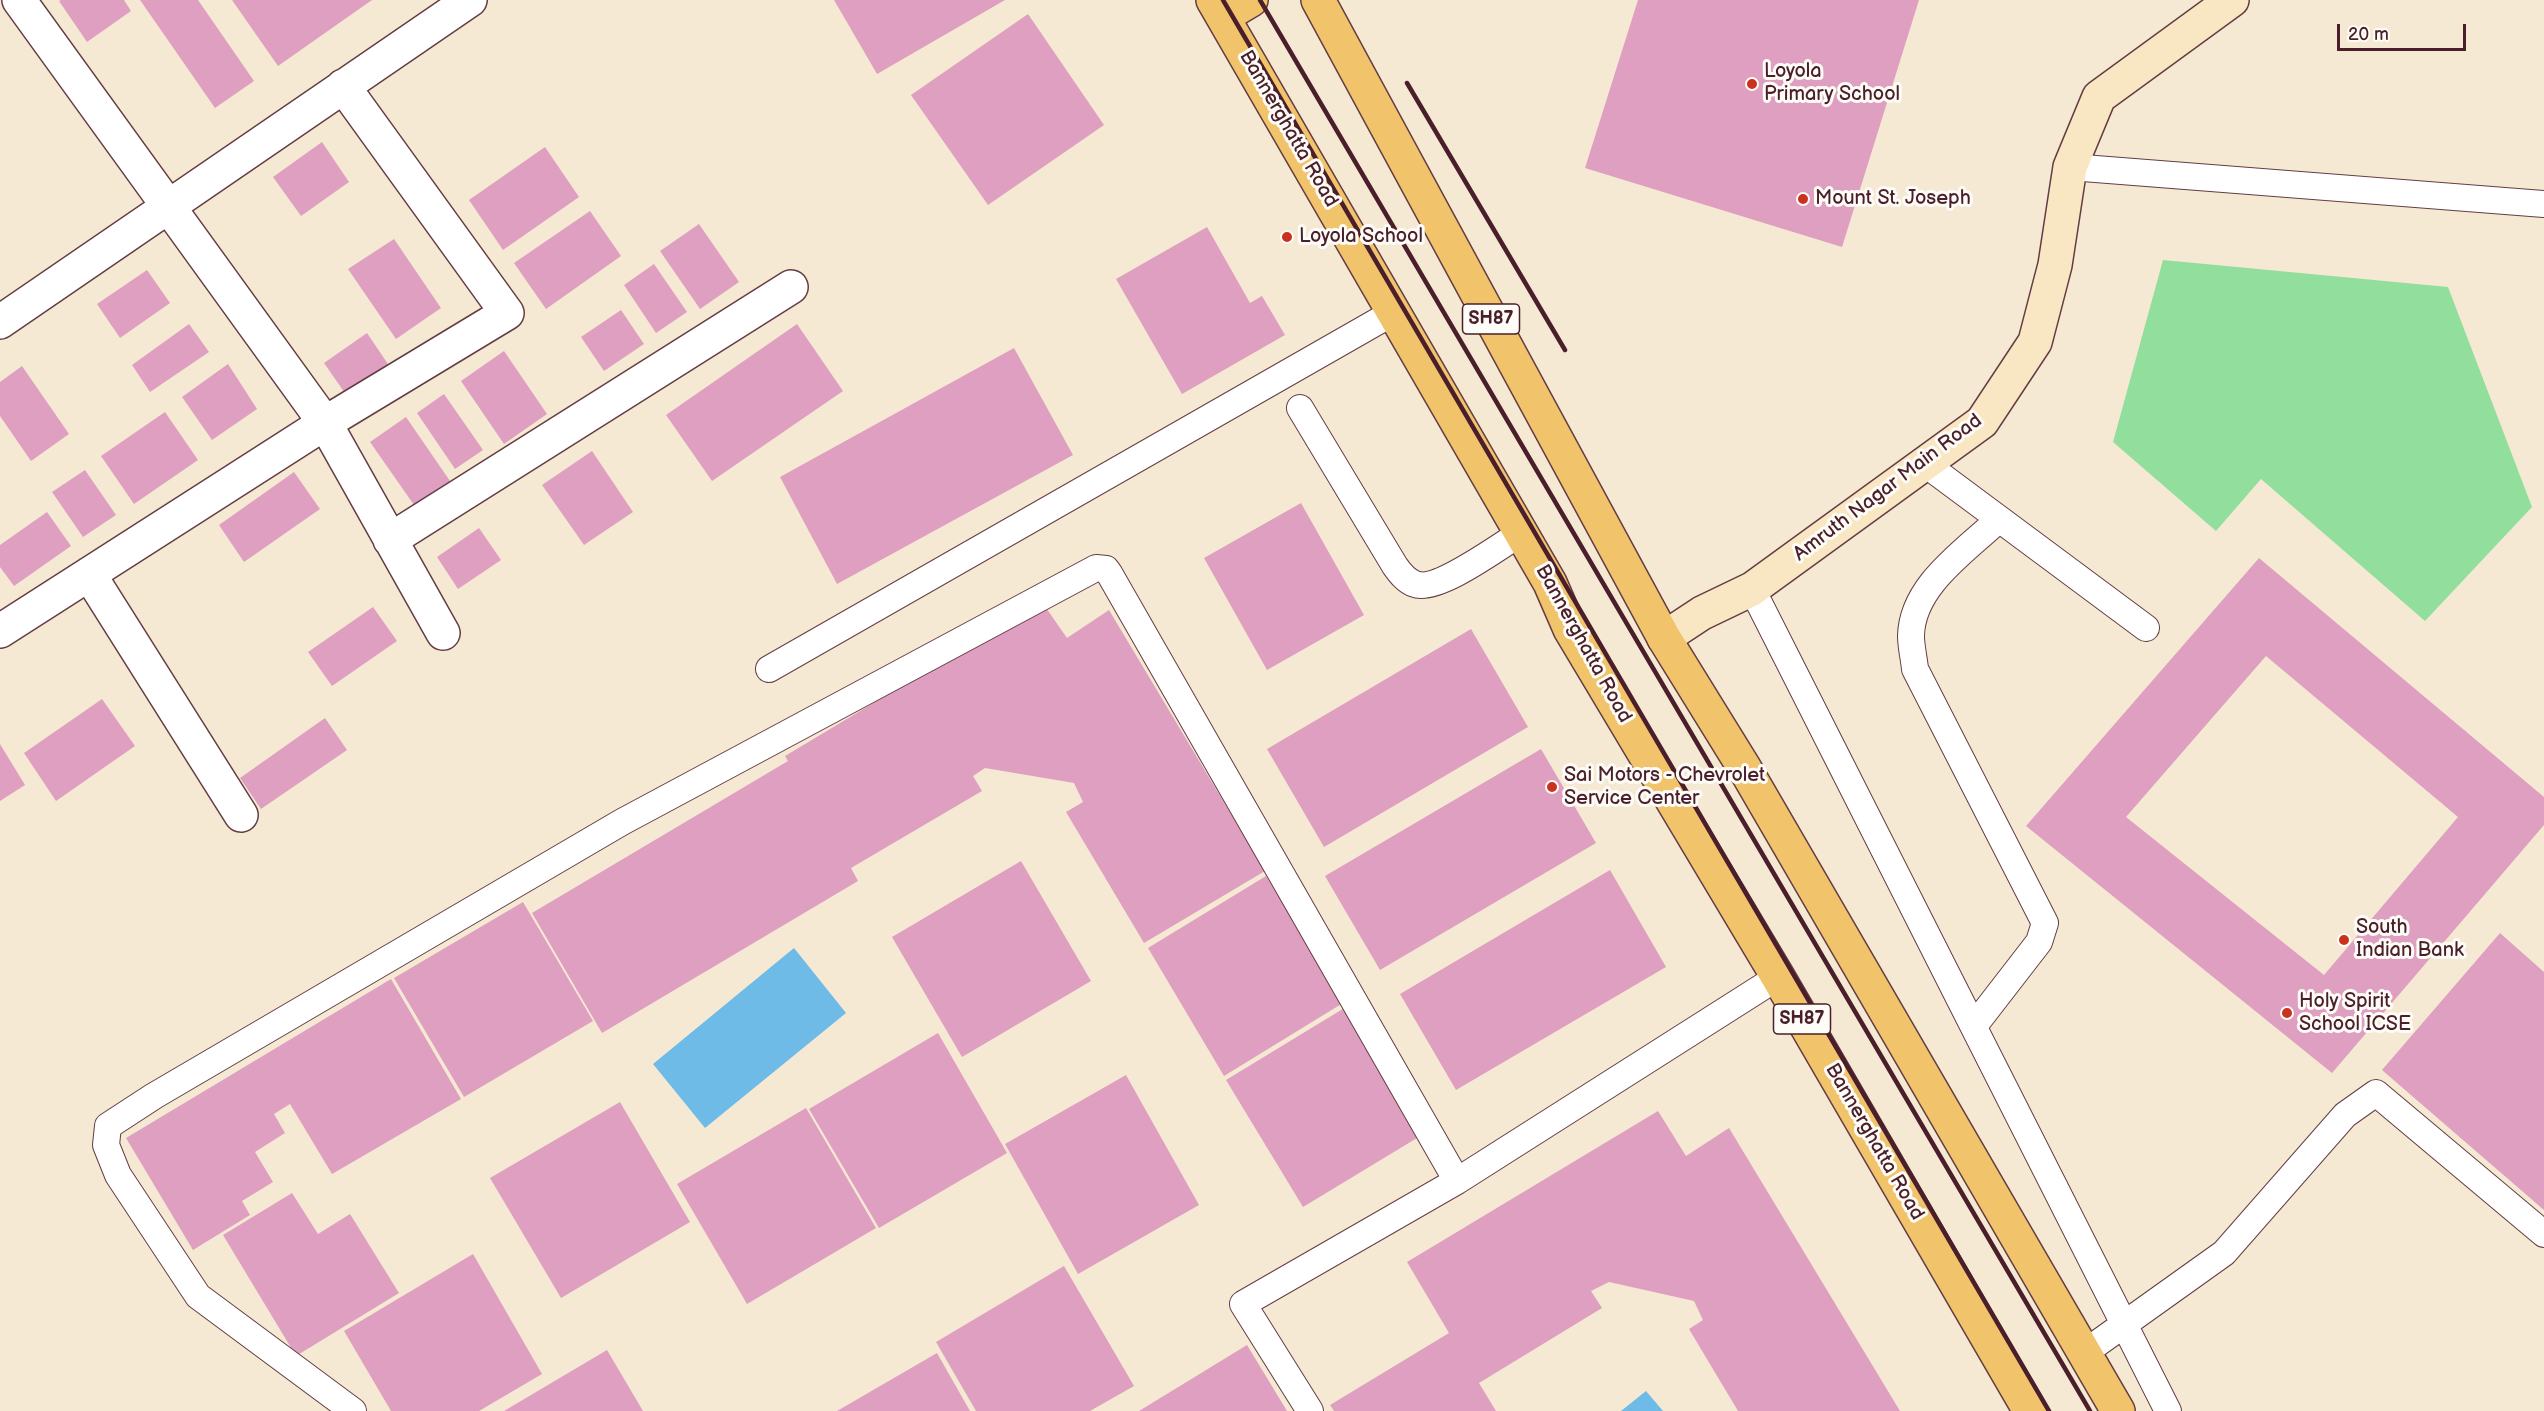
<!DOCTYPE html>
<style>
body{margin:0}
#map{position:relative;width:2544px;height:1411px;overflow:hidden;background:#f5e9d3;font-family:"Balsamiq Sans",sans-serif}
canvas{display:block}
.scale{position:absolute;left:2337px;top:24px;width:129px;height:27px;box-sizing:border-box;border:3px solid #4a1f2b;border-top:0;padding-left:8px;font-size:18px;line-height:21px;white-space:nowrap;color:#4a1f2b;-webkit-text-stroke:4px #fdfcf7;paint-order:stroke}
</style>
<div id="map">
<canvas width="2544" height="1411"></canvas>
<div class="scale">20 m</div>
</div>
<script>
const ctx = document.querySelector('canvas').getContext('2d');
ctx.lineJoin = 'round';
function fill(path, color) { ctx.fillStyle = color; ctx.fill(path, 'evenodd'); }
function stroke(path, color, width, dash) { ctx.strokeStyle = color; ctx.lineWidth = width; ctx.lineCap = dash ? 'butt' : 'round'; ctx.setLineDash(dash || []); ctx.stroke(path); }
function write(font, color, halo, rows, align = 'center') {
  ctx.font = font + ' "Balsamiq Sans",sans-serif'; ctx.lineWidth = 6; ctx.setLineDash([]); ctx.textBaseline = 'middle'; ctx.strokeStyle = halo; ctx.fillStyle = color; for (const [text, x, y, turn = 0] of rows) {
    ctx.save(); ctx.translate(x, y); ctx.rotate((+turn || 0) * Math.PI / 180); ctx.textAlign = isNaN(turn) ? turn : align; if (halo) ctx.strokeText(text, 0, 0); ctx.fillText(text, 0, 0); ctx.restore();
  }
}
const green = new Path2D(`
 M2163,260L2448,287L2532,507L2425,621L2261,479L2216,531L2113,442Z`);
const water = new Path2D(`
 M794,948L846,1013L705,1128L653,1064Z
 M1646,1391L1663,1411H1621Z`);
const building = new Path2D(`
 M61,0H124L131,11L87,42L59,1Z
 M140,0H198L254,81L215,108Z
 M232,0H372L278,66Z
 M834,0H1005L877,74Z
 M1638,0H1919L1842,247L1585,168Z
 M1028,14L1104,125L988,205L911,95Z
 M322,142L349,182L301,216L273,177Z
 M545,147L579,197L503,250L469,200Z
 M590,211L621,256L546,309L514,263Z
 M699,224L739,282L700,309L660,251Z
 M1207,227L1250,303L1262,296L1285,335L1182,394L1116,279Z
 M394,239L441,308L396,339L348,269Z
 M654,264L687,312L656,333L624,285Z
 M147,270L170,303L120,338L97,304Z
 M621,310L644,344L604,371L581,337Z
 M189,324L209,352L150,392L132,365Z
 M797,324L843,391L712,481L666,415Z
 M367,333L390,367L347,396L324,363Z
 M1014,348L1073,455L837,584L780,477Z
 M504,351L547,414L504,444L461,381Z
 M228,364L257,409L212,440L182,397Z
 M22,366L69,434L31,461L0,416V382Z
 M444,394L483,450L455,469L417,413Z
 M165,412L198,460L134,504L101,456Z
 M406,417L450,481L414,505L370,442Z
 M592,451L633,512L584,545L542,485Z
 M85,470L116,515L83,537L52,492Z
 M294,472L320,509L244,562L219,525Z
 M1301,503L1364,615L1267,670L1204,558Z
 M47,512L71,546L14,586L0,567V545Z
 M479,528L501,560L458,589L437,557Z
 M2259,558L2544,797V825L2332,1073L2026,826ZM2266,656L2458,817L2324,975L2126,817Z
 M1042,602L1067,638L1109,610L1265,871L1144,943L1066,812L1083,802L1074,783L985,768L973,776L982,791L851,868L858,881L602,1033L532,913L788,761L785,756Z
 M373,607L397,641L332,686L308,652Z
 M1471,629L1528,727L1324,847L1267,749Z
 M102,699L135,746L56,801L24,753Z
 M325,718L347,750L261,809L240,778Z
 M0,744L25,785L0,801Z
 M1541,749L1596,843L1380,970L1325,876Z
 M1021,861L1091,981L962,1057L892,937Z
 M1610,870L1666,967L1456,1090L1400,994Z
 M1266,876L1343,1003L1224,1076L1148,948Z
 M523,902L593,1021L464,1097L394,978Z
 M2500,933L2544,972V1210L2382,1070Z
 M391,979L461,1099L332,1174L290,1104L274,1114L285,1133L255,1152L273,1182L242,1201L250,1215L193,1250L126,1138Z
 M1346,1007L1422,1135L1303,1207L1226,1080Z
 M938,1033L1007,1153L879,1228L809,1109Z
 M1126,1075L1199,1205L1078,1274L1005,1144Z
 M620,1102L690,1222L561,1298L490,1178Z
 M806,1108L876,1228L747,1304L677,1184Z
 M1658,1111L1686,1156L1729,1128L1900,1411H1738L1689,1329L1703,1320L1694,1301L1609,1282L1591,1291L1602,1308L1479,1383L1496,1411H1334L1330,1405L1449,1333L1407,1262Z
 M292,1193L318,1234L350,1214L399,1293L296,1356L223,1235Z
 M473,1254L542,1374L479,1411H391L344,1331Z
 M1064,1266L1134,1386L1090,1411H976L936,1342Z
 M1247,1345L1287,1411H1139Z
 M607,1350L643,1411H504Z
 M937,1353L970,1411H837Z`);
const lane = new Path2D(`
 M2070,167L2544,204
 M1300,408L1395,566C1400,573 1406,581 1415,584C1437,593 1501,545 1521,533
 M1924,463L2146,628
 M1752,589L2168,1411
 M769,669L1394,312
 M1974,1026L2039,942L2045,923L1915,669C1914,658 1911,647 1911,636C1912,585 1966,551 1999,519
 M2084,1353L2224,1253L2345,1115L2376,1093L2544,1234
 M353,1411L198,1296L118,1175L106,1145L108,1126L154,1096L622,822L1096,568L1106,569L1109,573L1457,1181
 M1310,1411L1243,1304L1457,1181L1778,977`);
const street = new Path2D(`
 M19,0L325,423L443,633
 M0,322L470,0
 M390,540L791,287
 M89,574L241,815
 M0,631L325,423L507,313L343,86`);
const secondary = new Path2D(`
 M1664,638L1702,613L1752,589L1982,422L2035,342L2055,265L2070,167L2099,97L2232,0`);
const primary = new Path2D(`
 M1213,0L1550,583L1570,629L1778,977L2030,1411
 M1318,0L1664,638L1745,769L2118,1411
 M1224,16L1251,0`);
const rail = new Path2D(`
 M1223,0L2049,1411
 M1260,0L2090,1411
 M1407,83L1565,350`);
const markers = [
 [1752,84,6,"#c8321e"],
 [1803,199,6,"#c8321e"],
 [1287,237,6,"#c8321e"],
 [1552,787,6,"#c8321e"],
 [2344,940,6,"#c8321e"],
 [2287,1013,6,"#c8321e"]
];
const shields = [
 [1491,319,57],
 [1802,1019,57]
];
const shieldNames = [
 ["SH87",1491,319],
 ["SH87",1802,1019]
];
const poiNames = [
 ["Loyola",1764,72],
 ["Primary School",1764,95],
 ["Mount St. Joseph",1815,199],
 ["Loyola School",1299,237],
 ["Sai Motors - Chevrolet",1564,776],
 ["Service Center",1564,799],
 ["South",2356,928],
 ["Indian Bank",2356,951],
 ["Holy Spirit",2299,1002],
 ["School ICSE",2299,1025]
];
const streetNames = [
 ["Bannerghatta Road",1288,129,60],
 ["Amruth Nagar Main Road",1888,488,-37],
 ["Bannerghatta Road",1583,644,61],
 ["Bannerghatta Road",1874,1142,60]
];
fill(green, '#92df9d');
fill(water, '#6fbbe8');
fill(building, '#df9fc0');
stroke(lane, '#643d44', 28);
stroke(street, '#643d44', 36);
stroke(secondary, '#643d44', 36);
stroke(primary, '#643d44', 36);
stroke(lane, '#fff', 26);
stroke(street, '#fff', 33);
stroke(secondary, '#f9e7c3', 33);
stroke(primary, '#f1c36a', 33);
stroke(rail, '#4a1f2b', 4.5);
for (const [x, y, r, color] of markers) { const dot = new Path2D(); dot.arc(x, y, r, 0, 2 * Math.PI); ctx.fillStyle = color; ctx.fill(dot); stroke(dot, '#fdfcf7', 2); }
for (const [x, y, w] of shields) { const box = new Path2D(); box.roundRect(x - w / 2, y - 15, w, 30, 4.5); ctx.fillStyle = '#fdfcf7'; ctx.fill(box); stroke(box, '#4a1f2b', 1.5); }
write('bold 18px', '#4a1f2b', null, shieldNames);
write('20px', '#4a1f2b', '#fdfcf7', poiNames, 'left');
write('20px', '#4a1f2b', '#fdfcf7', streetNames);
</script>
